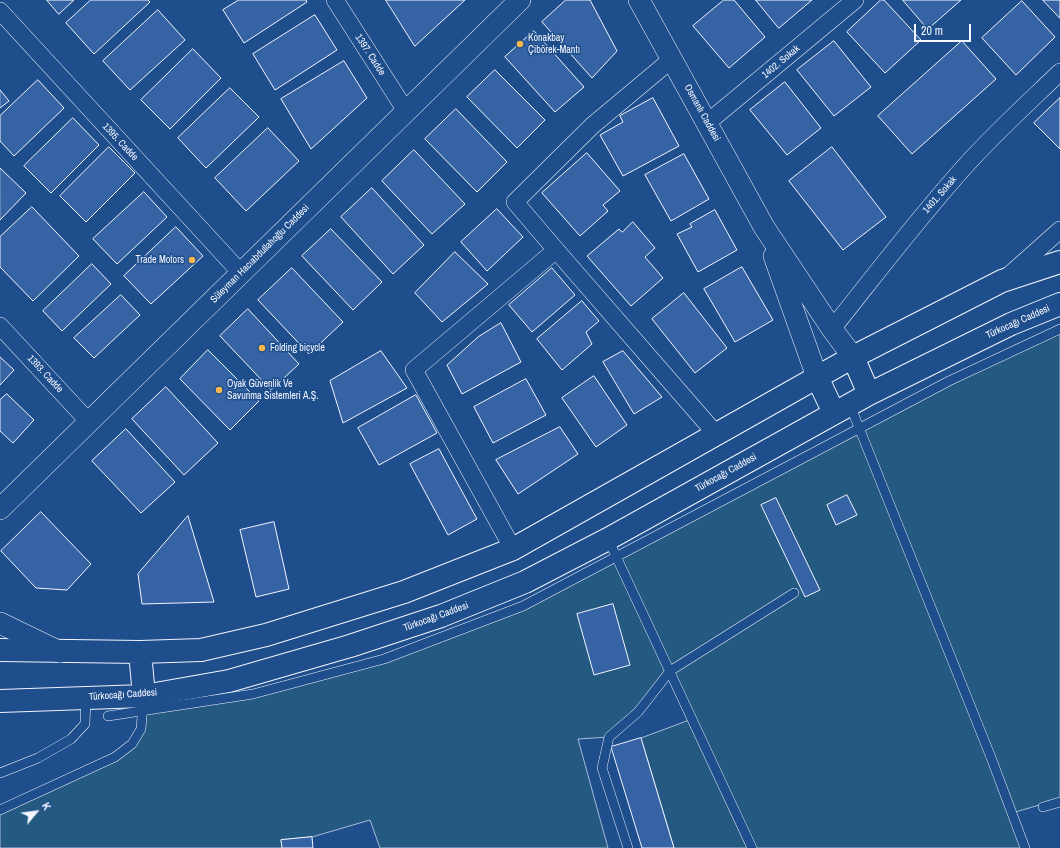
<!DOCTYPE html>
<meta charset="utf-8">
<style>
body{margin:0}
#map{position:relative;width:1060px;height:848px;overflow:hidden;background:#1f4e8c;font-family:"Archivo Narrow",sans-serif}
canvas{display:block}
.north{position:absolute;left:16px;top:792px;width:40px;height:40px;-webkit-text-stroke:3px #1f4e8c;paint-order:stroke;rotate:61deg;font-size:11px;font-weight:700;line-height:16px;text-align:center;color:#f2f6ff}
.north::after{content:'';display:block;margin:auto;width:14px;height:18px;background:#f2f6ff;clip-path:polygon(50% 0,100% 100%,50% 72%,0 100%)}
.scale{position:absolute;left:914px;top:24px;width:57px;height:18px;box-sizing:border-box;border:2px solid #f2f6ff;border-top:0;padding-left:5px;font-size:12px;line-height:14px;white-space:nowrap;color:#f2f6ff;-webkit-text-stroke:3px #1f4e8c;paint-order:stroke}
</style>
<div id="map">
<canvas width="1060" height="848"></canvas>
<div class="north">K</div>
<div class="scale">20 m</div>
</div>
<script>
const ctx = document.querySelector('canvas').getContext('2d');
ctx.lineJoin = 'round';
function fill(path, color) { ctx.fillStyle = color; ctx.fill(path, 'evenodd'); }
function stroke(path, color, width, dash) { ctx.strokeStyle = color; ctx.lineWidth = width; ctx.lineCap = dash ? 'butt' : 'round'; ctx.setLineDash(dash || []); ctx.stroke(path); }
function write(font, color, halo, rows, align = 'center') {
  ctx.font = font + ' "Archivo Narrow",sans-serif'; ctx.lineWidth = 3; ctx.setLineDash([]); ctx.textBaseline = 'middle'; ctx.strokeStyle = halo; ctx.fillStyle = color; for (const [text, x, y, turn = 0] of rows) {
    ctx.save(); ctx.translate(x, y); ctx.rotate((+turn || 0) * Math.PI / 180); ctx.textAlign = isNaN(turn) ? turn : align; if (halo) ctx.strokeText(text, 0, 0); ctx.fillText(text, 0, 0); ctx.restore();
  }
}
const green = new Path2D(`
 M1060,330V799L1012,813L1025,848H674L641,738L692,719L670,671L638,712L609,737L578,739L608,848H380L370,820L312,837L281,840L282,848H0V810L133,744L143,711L253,694L384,659L523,606L859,429Z`);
const building = new Path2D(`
 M47,0H74L59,14Z
 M91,0H148L150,2L94,54L66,23Z
 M239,0H306L307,2L244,43L223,10Z
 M386,0H465L415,46Z
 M566,0H590L617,51L592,78L542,22Z
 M724,0H734L765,37L729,68L693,26Z
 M756,0H812L779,28Z
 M881,0H884L921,40L885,73L847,32Z
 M903,0H961L928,29Z
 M1043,0H1060V18Z
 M1022,1L1055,37L1016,75L982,38Z
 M158,10L185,40L130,90L103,61Z
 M315,15L337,50L275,90L253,54Z
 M534,31L584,87L555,112L505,57Z
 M834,41L871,87L834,116L797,70Z
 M962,41L996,79L912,154L878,116Z
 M193,49L221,78L170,129L141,100Z
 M344,61L367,98L311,149L281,99Z
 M495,70L545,120L517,148L467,97Z
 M38,80L64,108L14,156L0,141V116Z
 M785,82L821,128L787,155L750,110Z
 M230,88L259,117L206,168L178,138Z
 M0,90L9,101L0,108Z
 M653,98L679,146L623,176L600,135L623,122L620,116Z
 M1060,98V149L1034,123Z
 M456,109L507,162L477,192L425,139Z
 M73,118L99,145L51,193L24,166Z
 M268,128L299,161L246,211L215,178Z
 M109,147L135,173L86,222L60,196Z
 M832,147L886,217L843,250L789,181Z
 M414,150L465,204L432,234L382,181Z
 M587,153L620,191L603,205L608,211L580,236L542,193Z
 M684,154L709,199L671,221L645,175Z
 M0,168L26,193L0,220Z
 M372,188L424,245L393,274L341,217Z
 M144,192L167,217L117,264L93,239Z
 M32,207L79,256L33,301L0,267V237Z
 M497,209L523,237L487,271L461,242Z
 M715,210L737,250L698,272L677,234L692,227L690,224Z
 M633,222L655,248L645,257L663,278L631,306L587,256L619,229L622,232Z
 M176,227L203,256L151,304L124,276Z
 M331,229L382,282L353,310L302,256Z
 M455,252L488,284L442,322L415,293Z
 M92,264L111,284L62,331L43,311Z
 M742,267L773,320L735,342L704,289Z
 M292,268L343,322L309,354L258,300Z
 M552,268L575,295L532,332L509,305Z
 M684,293L727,348L695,373L652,319Z
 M121,295L140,315L94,358L74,338Z
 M582,301L599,321L586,332L592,344L562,370L537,339Z
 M248,309L299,364L271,390L220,336Z
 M501,323L521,362L462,394L447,365L478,337Z
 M208,350L259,401L230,430L180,379Z
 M381,351L407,388L343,423L330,381Z
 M623,351L662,397L634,414L603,362Z
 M0,357L14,370L0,385Z
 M594,376L627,425L596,447L562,398Z
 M526,379L546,415L493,443L474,407Z
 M166,387L218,443L184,475L132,419Z
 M7,394L34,420L13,443L0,431V400Z
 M416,395L437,433L379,465L358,428Z
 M560,427L578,454L518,494L496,460Z
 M126,429L175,482L141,513L92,461Z
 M439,449L477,519L448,535L410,464Z
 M847,495L857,515L836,525L827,505Z
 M776,498L820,590L805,597L761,505Z
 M41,512L91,564L67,590L36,588L1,551Z
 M188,516L214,602L142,604L138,574Z
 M274,522L289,589L256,597L240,530Z
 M613,604L630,665L594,675L577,614Z
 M641,738L674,848H642L611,747Z
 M312,837L313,848H282L281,840Z`);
const service = new Path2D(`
 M850,405L992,760L1025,848
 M608,539L752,848
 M108,716L253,694L384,659L523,606L949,381L1060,329
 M0,773L38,758L71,739L85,724L86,698
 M1043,807L1060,802
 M0,810L115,757L132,744L141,729L143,705
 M628,848L602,768L609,737L638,712L670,671L794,593`);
const minor = new Path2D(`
 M335,0L406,111
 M0,11L241,273
 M672,59L593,125L515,202L556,250L716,434
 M707,123L855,0
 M1006,278L1060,230
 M0,326L89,422
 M832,329C876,274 919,217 967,164C996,132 1029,102 1060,72
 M513,549L414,370L556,250`);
const tertiary = new Path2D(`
 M639,0L764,227L832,329L853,357
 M774,256L817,377
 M0,509L520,0
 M0,623L60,652`);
const secondary = new Path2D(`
 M853,357L869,394
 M817,377L834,413
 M0,650L140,652L201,650L266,635L404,592L513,549L853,357L1002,281L1060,262
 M140,652L144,696
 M0,701L144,696L229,681L350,646L441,616L525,582L608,539L869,394L1011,324L1060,304`);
const markers = [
 [520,44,4,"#ffb74d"],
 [192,260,4,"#ffb74d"],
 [262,348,4,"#ffb74d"],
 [219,390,4,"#ffb74d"]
];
const poiNames = [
 ["Konakbay",528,38],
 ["Çibörek-Mantı",528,50],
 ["Trade Motors",184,260,"right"],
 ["Folding bicycle",270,348],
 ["Oyak Güvenlik Ve",227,384],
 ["Savunma Sistemleri A.Ş.",227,396]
];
const streetNames = [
 ["1397. Cadde",370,55,57],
 ["1402. Sokak",781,62,-40],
 ["Osmanlı Caddesi",702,113,61],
 ["1395. Cadde",120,142,47],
 ["1401. Sokak",940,195,-49],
 ["Süleyman Hacıabdullahoğlu Caddesi",260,254,-45],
 ["Türkocağı Caddesi",1018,322,-24],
 ["1393. Cadde",45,374,47],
 ["Türkocağı Caddesi",726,473,-29],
 ["Türkocağı Caddesi",436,617,-20],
 ["Türkocağı Caddesi",123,695,-4]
];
fill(green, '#245a82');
stroke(green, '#a8bbd7', 1);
fill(building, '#3563a3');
stroke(building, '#f2f6ff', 1);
stroke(service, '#f2f6ff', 10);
stroke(minor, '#f2f6ff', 18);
stroke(tertiary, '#f2f6ff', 22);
stroke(secondary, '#f2f6ff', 24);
stroke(service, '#1f4e8c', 9);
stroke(minor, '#1f4e8c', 17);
stroke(tertiary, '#1f4e8c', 21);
stroke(secondary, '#1f4e8c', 22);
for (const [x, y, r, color] of markers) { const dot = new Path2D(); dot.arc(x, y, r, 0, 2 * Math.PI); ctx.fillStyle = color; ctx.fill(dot); stroke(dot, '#1f4e8c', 1.5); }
write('10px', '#f2f6ff', '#1f4e8c', poiNames, 'left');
write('10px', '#f2f6ff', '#1f4e8c', streetNames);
</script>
